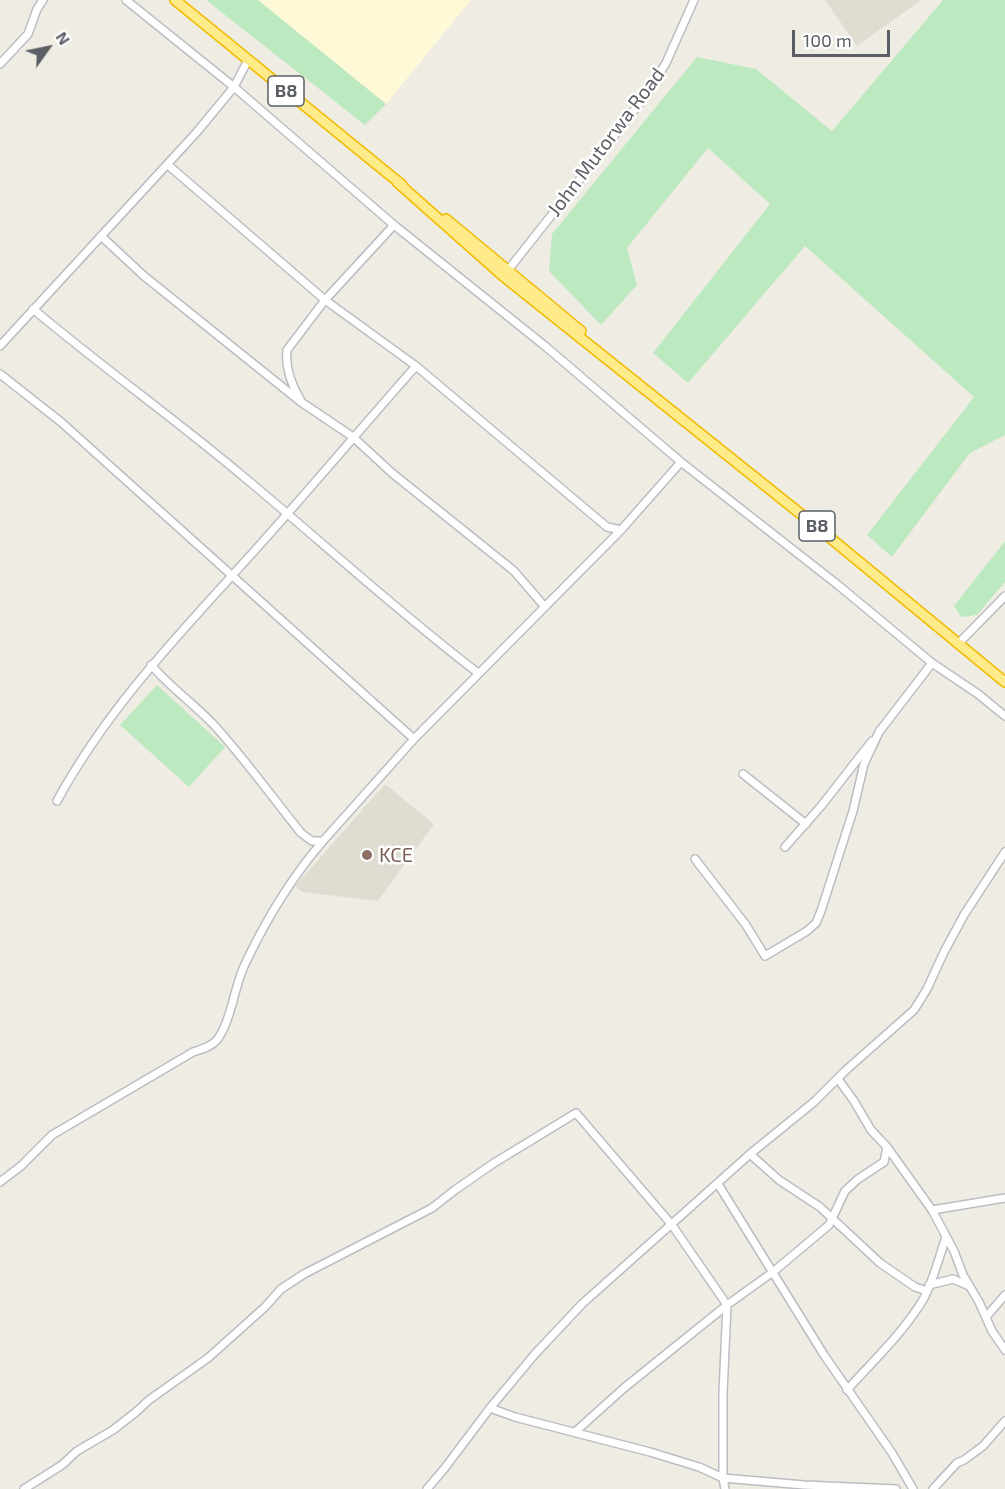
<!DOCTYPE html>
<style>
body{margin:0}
#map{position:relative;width:1005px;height:1489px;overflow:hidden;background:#efede3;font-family:"Exo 2",sans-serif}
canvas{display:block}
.north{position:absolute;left:18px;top:18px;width:60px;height:60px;-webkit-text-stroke:4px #fff;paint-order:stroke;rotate:57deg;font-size:16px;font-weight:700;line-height:24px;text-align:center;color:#5b5f65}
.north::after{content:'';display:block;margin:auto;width:21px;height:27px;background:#5b5f65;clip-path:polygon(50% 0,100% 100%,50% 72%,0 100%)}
.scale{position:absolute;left:792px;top:30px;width:98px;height:27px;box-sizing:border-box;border:3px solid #5b5f65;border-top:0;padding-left:8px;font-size:18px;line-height:21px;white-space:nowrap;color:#5b5f65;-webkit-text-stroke:4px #fff;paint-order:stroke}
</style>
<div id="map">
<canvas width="1005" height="1489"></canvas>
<div class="north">N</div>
<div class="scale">100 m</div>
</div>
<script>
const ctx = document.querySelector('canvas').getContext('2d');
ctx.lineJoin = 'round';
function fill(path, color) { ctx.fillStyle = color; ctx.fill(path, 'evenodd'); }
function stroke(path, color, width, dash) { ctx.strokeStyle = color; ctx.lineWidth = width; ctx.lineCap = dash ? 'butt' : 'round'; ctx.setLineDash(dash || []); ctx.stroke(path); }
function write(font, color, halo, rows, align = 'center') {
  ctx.font = font + ' "Exo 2",sans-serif'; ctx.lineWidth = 5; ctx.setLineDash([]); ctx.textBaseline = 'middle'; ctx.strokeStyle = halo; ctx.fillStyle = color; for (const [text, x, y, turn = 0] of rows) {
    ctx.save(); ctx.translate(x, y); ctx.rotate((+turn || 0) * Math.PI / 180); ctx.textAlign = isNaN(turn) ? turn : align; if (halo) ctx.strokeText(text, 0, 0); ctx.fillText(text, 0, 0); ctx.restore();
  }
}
const commercial = new Path2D(`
 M258,0H471L386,104Z`);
const education = new Path2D(`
 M825,0H919L920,1L857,46Z
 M385,784L434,824L378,901L302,892L295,886Z`);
const green = new Path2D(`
 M206,0H258L386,104L365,125Z
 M943,0H1005V435L970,453L892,557L867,535L974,397L805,246L688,383L653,353L770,204L708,148L627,248L637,285L601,325L549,271L552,234L697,57L756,69L832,131Z
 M1005,541V582L977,615L961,617L954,606Z
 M157,685L225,747L189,787L120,725Z`);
const minor = new Path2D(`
 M126,0L234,87L394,225L545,346L681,462L838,585L932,663L978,694L1005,716
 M0,64L28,34L37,9L43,0
 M168,165L325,300L416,366L607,527L621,530
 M101,236L144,276L301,402L353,437L392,473L514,571L545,607
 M505,274L647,94L666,63L694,0
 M33,309C102,367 175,419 244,477C322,542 397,611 478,673
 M0,346L196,133L234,87L248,60
 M0,374L61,422L414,739
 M300,399C291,384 285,368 287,350L325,300L394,225
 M958,644L1005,596
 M151,665C170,687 194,704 214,725C244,758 273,798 301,833L312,841H323L414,739L621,530L681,462
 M879,732L932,663
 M743,774L806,824
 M57,801C109,705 185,628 257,548C311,488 363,426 416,366
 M785,847L822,805L872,741
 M695,859L746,925L765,956L807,931L816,923L821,911L853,811L864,764L880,730
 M838,1079L854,1101L871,1130L887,1147L932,1210L954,1251L963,1275L979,1302L992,1331L1005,1350
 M750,1154L779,1180L820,1207L880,1263L915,1287L927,1291
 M0,1182L21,1166L52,1135L193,1052C202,1049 211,1047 217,1040C232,1020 234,985 246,962C267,918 291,878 323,841
 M718,1184L824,1355L892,1453L913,1489
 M932,1210L1005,1198
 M929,1285L953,1279L969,1286
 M986,1317L1005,1295
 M847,1390C872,1362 905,1331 924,1298C934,1279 939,1257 946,1237
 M490,1408L515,1417L650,1452L699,1467L723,1478L804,1485L896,1489
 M575,1432L624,1388L727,1305L773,1272L829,1225L845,1191L858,1179L884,1162L887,1147
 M24,1489L62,1465L77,1451L113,1430L136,1412L149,1400L208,1358L265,1307L281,1289L304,1274L432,1208L455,1190L494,1163L576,1113L672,1225L727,1305L723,1393V1478L725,1489
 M427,1489L444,1469L490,1408L535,1354L582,1304L750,1154L814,1102L845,1071L914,1010L927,989L944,952L964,915L1005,852
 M933,1489L957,1463L964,1460L983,1446L1005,1421`);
const highway = new Path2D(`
 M175,0L402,185
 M397,182L503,276L817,527L1005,682
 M446,219L581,331`);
const markers = [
 [367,855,6,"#8d6e63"]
];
const shields = [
 [286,91,36],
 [817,526,36]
];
const shieldNames = [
 ["B8",286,91],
 ["B8",817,526]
];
const streetNames = [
 ["John Mutorwa Road",606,142,-53]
];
const educationNames = [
 ["KCE",379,855]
];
fill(commercial, '#fff9d8');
fill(education, '#dfddd1');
fill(green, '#bde9c0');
stroke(minor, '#bbbdc3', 10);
stroke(highway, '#f2ba00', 12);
stroke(minor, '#fff', 7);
stroke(highway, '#ffeb8a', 9);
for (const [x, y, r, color] of markers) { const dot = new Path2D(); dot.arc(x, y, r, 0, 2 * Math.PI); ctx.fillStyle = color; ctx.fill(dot); stroke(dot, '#fff', 2); }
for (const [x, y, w] of shields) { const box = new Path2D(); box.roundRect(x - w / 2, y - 15, w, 30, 4.5); ctx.fillStyle = '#fff'; ctx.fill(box); stroke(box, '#5b5f65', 1.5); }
write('bold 18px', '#5b5f65', null, shieldNames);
write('20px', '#5b5f65', '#fff', streetNames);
write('20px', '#785e54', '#fff', educationNames, 'left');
</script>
